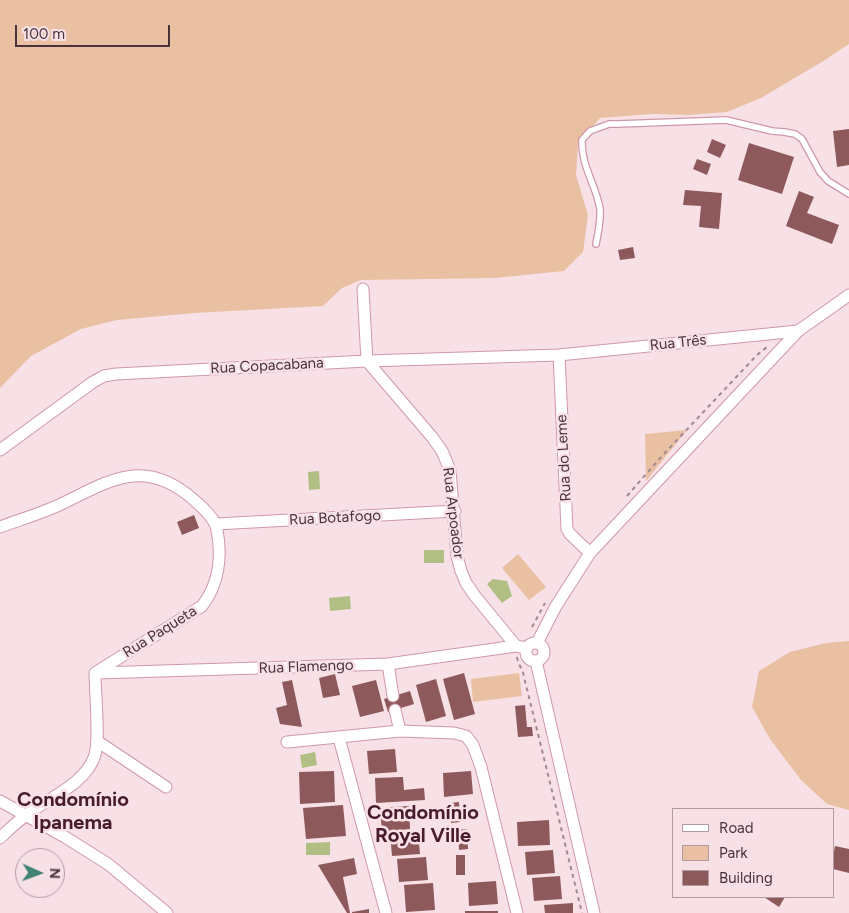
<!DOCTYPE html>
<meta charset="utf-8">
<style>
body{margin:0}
#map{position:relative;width:849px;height:913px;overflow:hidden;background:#f8e0e7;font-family:Figtree,sans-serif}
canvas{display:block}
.legend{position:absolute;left:672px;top:808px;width:162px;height:90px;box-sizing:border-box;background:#f8e0e7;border:1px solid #b29aa1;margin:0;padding:6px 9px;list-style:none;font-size:15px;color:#493239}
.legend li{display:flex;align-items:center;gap:10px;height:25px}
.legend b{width:25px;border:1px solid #b29aa1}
.north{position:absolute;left:15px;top:848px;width:50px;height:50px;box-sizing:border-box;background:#f8e0e7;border:1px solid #b29aa1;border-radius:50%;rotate:92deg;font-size:14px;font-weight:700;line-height:20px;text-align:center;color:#493239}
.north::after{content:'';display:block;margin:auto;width:18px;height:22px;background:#408375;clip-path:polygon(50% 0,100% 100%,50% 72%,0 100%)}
.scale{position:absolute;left:15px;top:25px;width:155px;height:22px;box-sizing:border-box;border:2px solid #493239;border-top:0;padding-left:6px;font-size:15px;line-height:18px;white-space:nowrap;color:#493239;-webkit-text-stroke:4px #f8e0e7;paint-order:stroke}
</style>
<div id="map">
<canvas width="849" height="913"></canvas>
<ul class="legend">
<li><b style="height:6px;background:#fff"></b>Road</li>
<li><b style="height:14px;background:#e9c0a2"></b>Park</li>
<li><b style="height:14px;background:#8d595a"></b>Building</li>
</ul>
<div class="north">N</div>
<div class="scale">100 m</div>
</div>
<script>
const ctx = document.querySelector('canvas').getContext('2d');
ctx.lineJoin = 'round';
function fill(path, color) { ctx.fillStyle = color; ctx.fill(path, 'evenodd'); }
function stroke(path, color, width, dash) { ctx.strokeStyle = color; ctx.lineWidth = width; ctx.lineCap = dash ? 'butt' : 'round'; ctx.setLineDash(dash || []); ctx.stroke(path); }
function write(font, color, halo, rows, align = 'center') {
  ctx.font = font + ' Figtree,sans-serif'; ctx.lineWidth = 5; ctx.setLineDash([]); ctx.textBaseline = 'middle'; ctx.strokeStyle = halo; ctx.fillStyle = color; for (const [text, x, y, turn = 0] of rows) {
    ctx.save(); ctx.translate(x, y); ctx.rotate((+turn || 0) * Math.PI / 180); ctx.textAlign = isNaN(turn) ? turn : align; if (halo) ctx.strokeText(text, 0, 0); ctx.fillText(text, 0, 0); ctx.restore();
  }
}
const green = new Path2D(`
 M0,0H849V44L825,60L761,98L727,112L688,115L652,114L600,118L578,144L576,175L588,215L583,252L564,271L495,278L361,280L342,288L323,306L194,313L117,320L81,329L31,356L0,388Z
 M687,430L646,481L645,434Z
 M518,554L546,587L529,600L502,568Z
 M849,641V810L827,804L801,780L770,739L752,707L759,671L790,652L826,643Z
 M519,673L522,696L473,702L471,679Z`);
const water = new Path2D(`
 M319,471L320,489L309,490L308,472Z
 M424,550H444V563H424Z
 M493,579L507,581L512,596L502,603L487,584Z
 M350,596L351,609L330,611L329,598Z
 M315,752L317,765L302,768L300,755Z
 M330,842V855H306V843Z`);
const building = new Path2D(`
 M849,129V165L837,167L833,131Z
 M712,139L726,145L720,158L707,152Z
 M749,143L794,157L782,194L738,180Z
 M697,159L711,164L707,175L693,169Z
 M685,190L722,193L719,229L699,227L701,206L683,205Z
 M799,191L814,197L807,213L839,225L832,244L786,226Z
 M633,247L635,258L620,260L618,250Z
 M194,515L199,528L182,535L177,522Z
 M464,673L475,714L454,720L443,679Z
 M335,674L340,695L323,698L319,678Z
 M436,679L446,716L426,722L416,685Z
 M292,680L302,727L280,724L276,708L287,705L282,682Z
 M376,680L384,711L360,717L352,686Z
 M410,691L414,704L388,712L384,699Z
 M525,705L527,727H532L533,736L518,737L515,706Z
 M395,749L397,772L369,774L367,751Z
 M334,771L335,802L300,804L299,772Z
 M471,771L473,794L444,797L443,773Z
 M403,777L404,790L424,788L425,800L376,803L375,778Z
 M459,802L460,822L451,823L450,803Z
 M343,805L346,836L306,839L303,808Z
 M409,806L410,829L382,832L380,808Z
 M549,820L550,845L518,846L517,822Z
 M467,829L468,849L459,850L458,830Z
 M418,831L420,854L392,856L390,833Z
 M835,846L849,849V873L833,869V857Z
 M553,850L555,873L527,875L525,852Z
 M456,855H465V875H456Z
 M426,857L428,880L399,882L397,859Z
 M354,858L357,874L343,877L350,913H347L318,865Z
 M560,876L562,899L534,901L532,878Z
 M496,881L498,904L469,906L468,883Z
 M433,883L435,910L406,912L404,885Z
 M764,897H785L779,907Z
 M573,903V913H545L544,905Z
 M369,909V913H352V912Z
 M465,911H498V913H465Z`);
const path = new Path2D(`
 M627,496L662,456L757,355L767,347
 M532,627L545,603
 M517,657C518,665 523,669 524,677L582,913`);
const lane = new Path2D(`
 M596,244C598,233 601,221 600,209C596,184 581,167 582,140L590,131L609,124H618L726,120L772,131L784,132L795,134L802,139L820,172L828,181L849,194`);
const street = new Path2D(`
 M363,289L367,361L432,437L442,451L450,470L457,556L461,571L466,583L475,596L516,646L527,648
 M559,355L567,529L570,534L590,553
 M0,450L93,382L104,376L116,374L367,361L559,355L798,331
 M216,524L455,511
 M0,527C19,520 39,514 57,506C108,482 143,455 194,500C203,508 215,518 217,530C222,556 219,584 202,606L95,673
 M537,643L556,606L590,553L798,331L849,295
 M526 652a9 9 0 1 1 18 0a9 9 0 1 1-18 0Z
 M536,661L594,913
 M388,664L393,696
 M97,673L388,664L516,646
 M395,710L400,731
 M339,738L386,913
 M97,741L166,787
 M287,742L400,731L454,733L466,736L473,745L481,767L517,913
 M0,801L65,837L108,864L167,913
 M0,838C8,830 17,822 26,815C49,798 86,784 95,755C100,735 95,695 95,673`);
const streetNames = [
 ["Rua Três",678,343,-6],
 ["Rua Copacabana",267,366,-3],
 ["Rua do Leme",564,458,-93],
 ["Rua Arpoador",453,513,83],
 ["Rua Botafogo",335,518,-3],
 ["Rua Paqueta",160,632,-32],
 ["Rua Flamengo",306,667,-2]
];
const districtNames = [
 ["Condomínio",73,800],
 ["Ipanema",73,823],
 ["Condomínio",423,813],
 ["Royal Ville",423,836]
];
fill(green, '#e9c0a2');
fill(water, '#b1bf84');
fill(building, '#8d595a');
stroke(lane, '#cf98a9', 8);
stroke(street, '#cf98a9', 13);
stroke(path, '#a18990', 2, [4, 4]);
stroke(lane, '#fff', 5.5);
stroke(street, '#fff', 11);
write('15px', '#493239', '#f8e0e7', streetNames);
write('bold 20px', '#481c2d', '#f8e0e7', districtNames);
</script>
